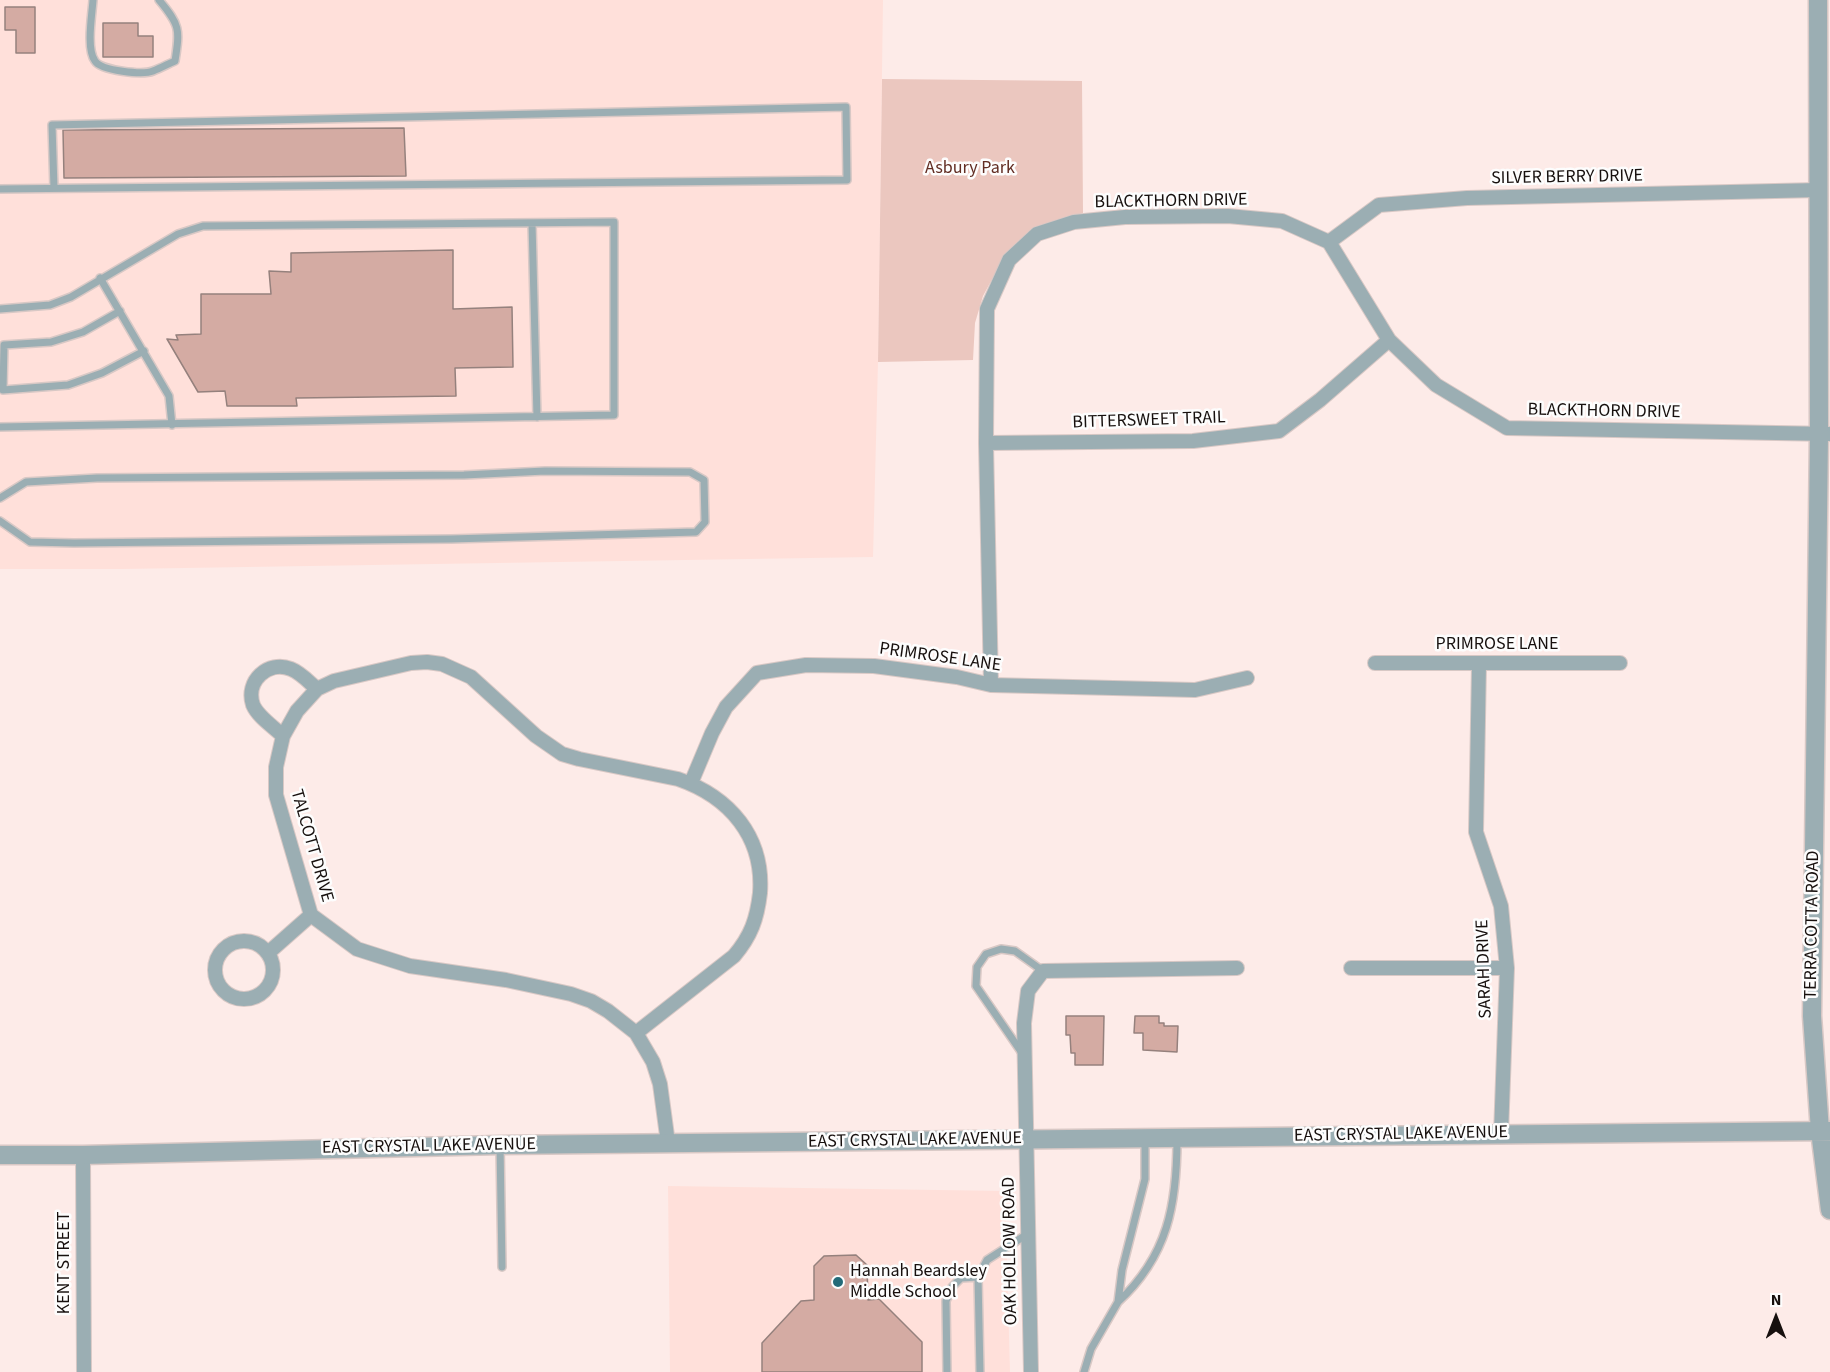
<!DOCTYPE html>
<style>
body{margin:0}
#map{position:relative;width:1830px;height:1372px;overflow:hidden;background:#fdebe8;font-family:"Source Sans 3",sans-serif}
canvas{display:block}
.north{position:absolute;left:1746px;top:1288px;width:60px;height:60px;-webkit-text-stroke:4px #fdfdfd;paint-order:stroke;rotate:0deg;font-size:16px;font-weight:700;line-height:24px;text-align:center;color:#17100e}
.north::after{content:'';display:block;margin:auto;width:21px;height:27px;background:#17100e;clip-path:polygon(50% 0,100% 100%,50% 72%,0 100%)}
</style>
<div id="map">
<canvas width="1830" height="1372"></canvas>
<div class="north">N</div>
</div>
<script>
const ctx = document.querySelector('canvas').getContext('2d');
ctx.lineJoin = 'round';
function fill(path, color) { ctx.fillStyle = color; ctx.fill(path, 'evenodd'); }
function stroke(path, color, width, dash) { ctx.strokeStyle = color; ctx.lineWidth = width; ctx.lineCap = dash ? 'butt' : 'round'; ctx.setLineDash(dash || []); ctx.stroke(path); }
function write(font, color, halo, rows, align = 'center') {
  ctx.font = font + ' "Source Sans 3",sans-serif'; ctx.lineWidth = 5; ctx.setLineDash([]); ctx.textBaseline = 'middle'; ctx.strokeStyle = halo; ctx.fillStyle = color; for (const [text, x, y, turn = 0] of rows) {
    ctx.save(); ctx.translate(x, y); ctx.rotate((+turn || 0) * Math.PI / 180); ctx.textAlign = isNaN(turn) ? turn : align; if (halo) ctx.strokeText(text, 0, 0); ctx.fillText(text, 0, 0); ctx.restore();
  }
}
const built = new Path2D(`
 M0,0H883L878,362L873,557L122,569H0Z
 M668,1186L1005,1191L1010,1372H670Z`);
const green = new Path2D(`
 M882,79L1082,81L1083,213L1034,231L1004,257L983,296L975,323L973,360L878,362Z`);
const building = new Path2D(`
 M5,7H35V53H16V30H5Z
 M103,23H138V36H153V57H103Z
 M404,128L406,176L64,178L63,130Z
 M453,250V309L512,307L513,367L455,368L456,396L296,398L297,406H227L225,391L198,392L167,339L178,340L176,335L201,334V294H271L269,271L291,272V253Z
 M1066,1016H1104L1103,1065H1075V1053H1071L1070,1035H1066Z
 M1135,1016H1159V1023H1164V1026H1178L1177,1052L1143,1050V1033H1134Z
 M856,1255L867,1265L868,1300L879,1299L922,1342V1372H762V1343L801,1301L814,1300V1266L824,1256Z`);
const service = new Path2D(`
 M93,0C92,15 86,49 95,61C101,71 143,75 153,71C161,68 168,64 175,61C180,29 180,25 159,0
 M0,189L847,180L846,107L52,125L54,188
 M532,223L537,417
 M100,278L169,396L172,425
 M0,309L50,305L71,297L178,234L203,226L614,222V415L0,427
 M120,311L83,332L51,342L4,345L3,390L68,385L102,373L144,351
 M0,498L26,482L97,478L464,475L545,471L690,472L704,480L705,522L696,532L451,539L74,543L30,542L0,521
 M1022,1053L976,986L977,967L986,954L1001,949L1015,951L1043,971
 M1145,1141V1179L1122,1270L1118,1302C1168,1256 1177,1204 1177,1139
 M500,1145L502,1267
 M947,1372L946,1301L952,1287L961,1278L978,1277
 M980,1372L978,1277L987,1260L1029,1233
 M1084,1372L1091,1349L1118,1302`);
const minor = new Path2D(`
 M1329,242L1379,205L1467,198L1819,190
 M986,443L1193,441L1279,431L1320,400L1389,340
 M1375,663H1620
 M1479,664L1476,832L1501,906L1507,968L1501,1134
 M991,685L986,443L987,309L1009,260L1037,234L1074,222L1125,217L1228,216L1282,221L1329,242L1389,340L1436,385L1507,428L1830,434
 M283,736C274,727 258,717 253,705C245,681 268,660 291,669C301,673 309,682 317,689
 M691,783L712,733L726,707L757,673L806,665L874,666L957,677L991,685L1195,690L1247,678
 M215 970a29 29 0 1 1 58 0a29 29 0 1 1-58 0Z
 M268,953L311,915
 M1351,968H1507
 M636,1033L734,956C751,936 757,919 760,893C764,837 730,797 678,779L579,759L562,754L536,736L471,677L442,664L427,662L411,663L334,681L317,689L297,711L283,736L276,767V795L311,915L357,949L410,966L506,980L571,994L591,1001L608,1011L636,1033L653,1062L660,1084L668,1143
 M83,1155L84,1372
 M1031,1372L1024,1023L1028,991L1043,971L1237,968`);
const tertiary = new Path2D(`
 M1818,0L1819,434L1812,1016L1820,1131L1830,1210
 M0,1155H83L500,1145L1830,1131`);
const markers = [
 [838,1282,6,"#236a78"]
];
const parkNames = [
 ["Asbury Park",970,169]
];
const streetNames = [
 ["SILVER BERRY DRIVE",1567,178,-1],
 ["BLACKTHORN DRIVE",1171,202,-1],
 ["BLACKTHORN DRIVE",1604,412,1],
 ["BITTERSWEET TRAIL",1149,421,-2],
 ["PRIMROSE LANE",1497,645],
 ["PRIMROSE LANE",940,658,8],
 ["TALCOTT DRIVE",311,846,74],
 ["TERRA COTTA ROAD",1813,925,-89],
 ["SARAH DRIVE",1485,969,-92],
 ["EAST CRYSTAL LAKE AVENUE",1401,1135,-1],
 ["EAST CRYSTAL LAKE AVENUE",915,1141,-1],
 ["EAST CRYSTAL LAKE AVENUE",429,1147,-1],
 ["OAK HOLLOW ROAD",1011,1251,-91],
 ["KENT STREET",65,1263,-90]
];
const poiNames = [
 ["Hannah Beardsley",850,1272],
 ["Middle School",850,1293]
];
fill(built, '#ffe0da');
fill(green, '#ebc7bf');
fill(building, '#d4aba3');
stroke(building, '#95817d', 1.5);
stroke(service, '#d8c8c5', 10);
stroke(minor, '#d8c8c5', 16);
stroke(tertiary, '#d8c8c5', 21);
stroke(service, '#9baeb3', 7);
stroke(minor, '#9baeb3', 14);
stroke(tertiary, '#9baeb3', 18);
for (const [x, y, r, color] of markers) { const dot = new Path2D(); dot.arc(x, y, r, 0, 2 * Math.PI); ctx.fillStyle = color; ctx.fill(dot); stroke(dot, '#fdfdfd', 2); }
write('18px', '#622d23', '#fdfdfd', parkNames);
write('18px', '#17100e', '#fdfdfd', streetNames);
write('18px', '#17100e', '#fdfdfd', poiNames, 'left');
</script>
